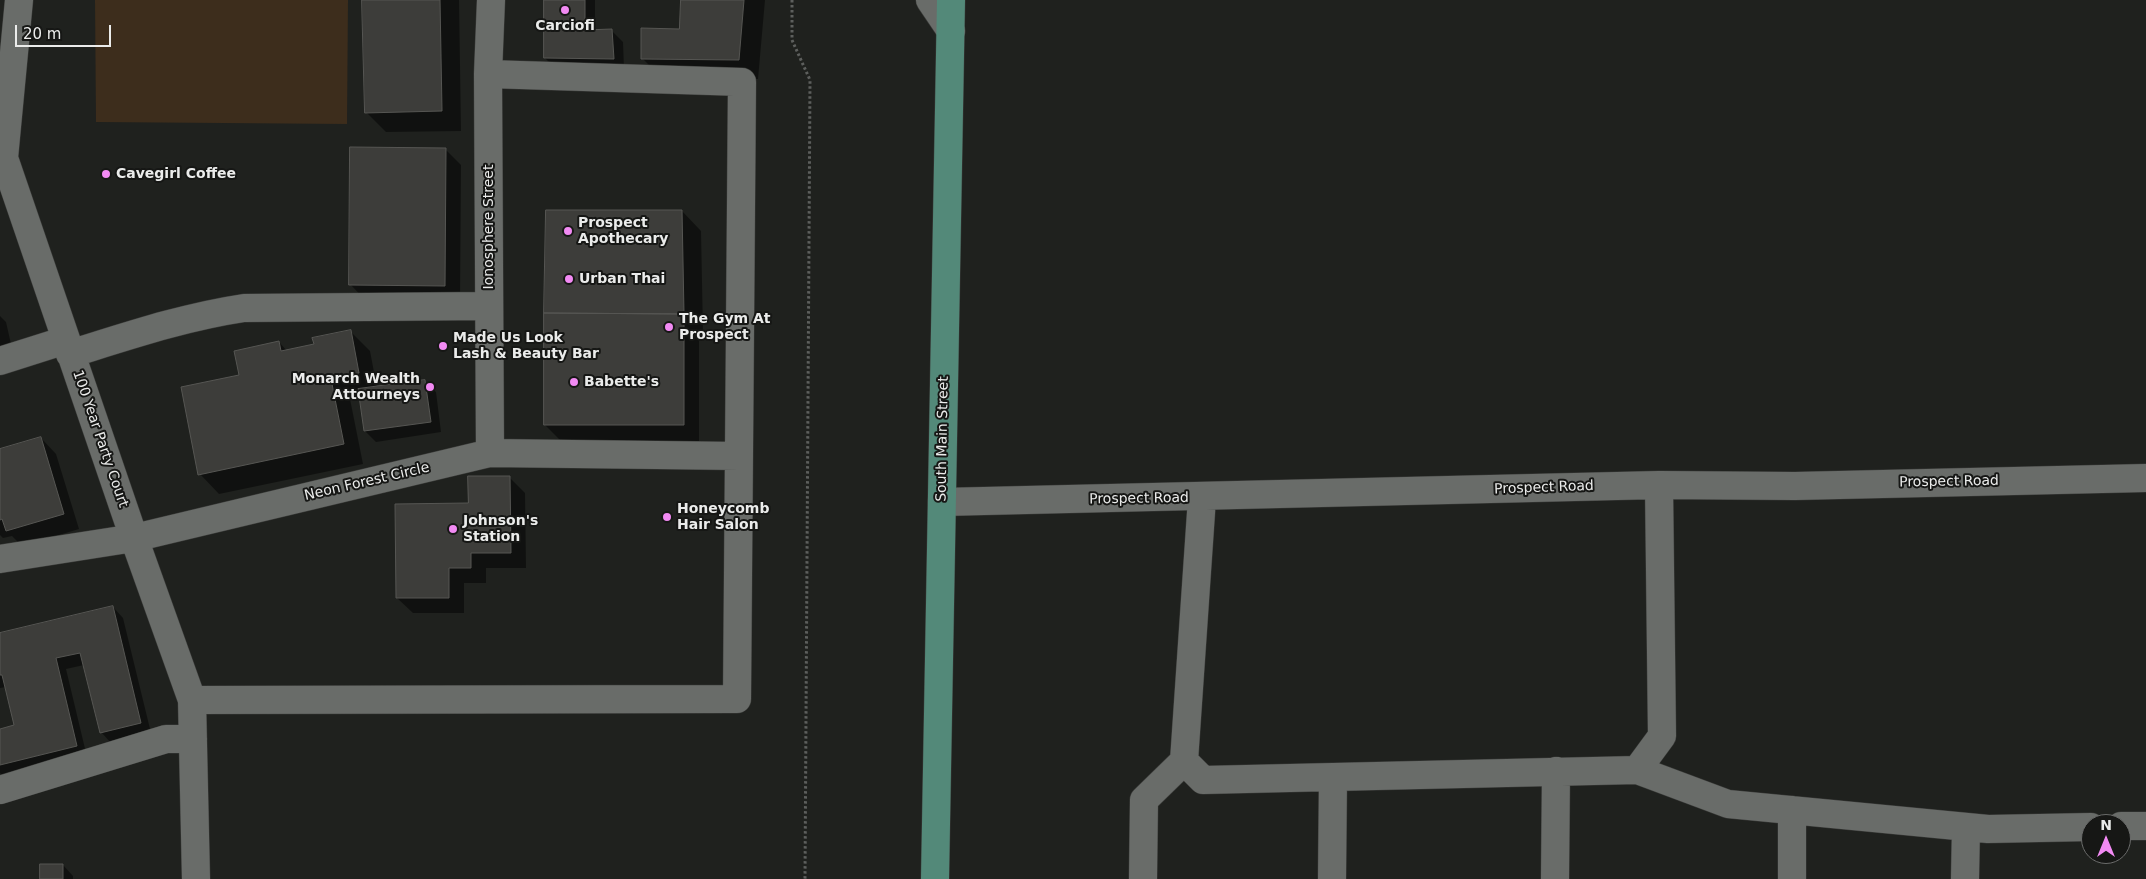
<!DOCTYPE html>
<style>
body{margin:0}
#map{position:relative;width:2146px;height:879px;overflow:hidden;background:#1f211e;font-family:"DejaVu Sans",sans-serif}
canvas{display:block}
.north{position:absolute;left:2081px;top:814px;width:50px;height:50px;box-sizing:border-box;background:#161715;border:1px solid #6b6c6b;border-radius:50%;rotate:0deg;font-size:14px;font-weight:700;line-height:20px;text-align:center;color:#ebeceb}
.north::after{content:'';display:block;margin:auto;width:18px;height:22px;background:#f28af3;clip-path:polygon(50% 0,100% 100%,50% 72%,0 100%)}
.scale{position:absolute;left:15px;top:25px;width:96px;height:22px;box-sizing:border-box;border:2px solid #ebeceb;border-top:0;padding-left:6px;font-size:15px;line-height:18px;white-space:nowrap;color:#ebeceb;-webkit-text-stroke:4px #161715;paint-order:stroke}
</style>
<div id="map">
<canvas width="2146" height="879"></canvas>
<div class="north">N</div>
<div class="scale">20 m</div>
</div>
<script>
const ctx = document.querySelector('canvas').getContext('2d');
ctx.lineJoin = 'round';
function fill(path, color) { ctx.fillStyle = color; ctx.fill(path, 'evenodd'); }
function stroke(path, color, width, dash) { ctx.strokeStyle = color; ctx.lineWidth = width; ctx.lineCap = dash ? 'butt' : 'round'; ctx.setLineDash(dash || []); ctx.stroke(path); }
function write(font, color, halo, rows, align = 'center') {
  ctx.font = font + ' "DejaVu Sans",sans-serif'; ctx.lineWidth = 4; ctx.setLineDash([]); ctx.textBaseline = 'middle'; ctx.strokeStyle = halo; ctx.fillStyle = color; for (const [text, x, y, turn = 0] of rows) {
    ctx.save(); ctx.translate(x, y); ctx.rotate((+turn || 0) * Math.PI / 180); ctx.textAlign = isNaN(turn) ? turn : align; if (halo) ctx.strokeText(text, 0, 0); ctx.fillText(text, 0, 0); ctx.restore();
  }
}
const green = new Path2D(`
 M95,0H348L347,124L96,122Z`);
const shadow = new Path2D(`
 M364,0H459L461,131L386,132L366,112Z
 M545,0H595V31H612L623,42L624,69H556L545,58Z
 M682,0H765L758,79L662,78L642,58L680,31Z
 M445,149L461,165L460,301H366L351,285Z
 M682,211L701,231L703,333H699V441H561L545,425Z
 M0,316L6,322L16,366L0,369Z
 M350,331L370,351L377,388L425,381L436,392L441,432L376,442L365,431L360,397L350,399L363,464L219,494L200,474L241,376L279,342L287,351L315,345Z
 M41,438L56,454L79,529L22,546L12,536L3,538L0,535V450Z
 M509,477L525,493L526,568H486V583H464V613H413L397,598L470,504Z
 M113,607L123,618L151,733L111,743L101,732L84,665L66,669L87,757L4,777L0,773V730L15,726L6,687L0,688V635Z
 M63,865L73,876V879H42Z`);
const building = new Path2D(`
 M362,0H440L442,111L365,113Z
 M544,0H585V30L612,29L614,59L544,58Z
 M681,0H744L739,60L641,59V28L679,29Z
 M350,147L446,148L445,286L349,285Z
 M546,210H682L684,314L544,313Z
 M544,313L684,314V425H544Z
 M351,330L359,373L331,379L344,444L198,475L181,387L239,375L234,351L279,341L281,351L314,344L312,338Z
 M425,380L431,422L364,431L358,389Z
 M41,437L64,514L6,531L2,519L0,520V449Z
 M468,476H510L511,553H471V568H449V598H396L395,504L468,503Z
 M113,606L141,723L100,733L80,653L56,658L77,746L0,765V729L14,725L2,675H0V633Z
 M40,864H63V879H40Z`);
const path = new Path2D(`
 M792,0V40L810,80L805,879`);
const minor = new Path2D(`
 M19,0L4,158L134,538L192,700L196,879
 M930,0L951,31
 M70,354C128,336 184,317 244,308L489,306
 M0,361L66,340
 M490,453L488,74L491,0
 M1202,498L1184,761L1203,780L1637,770L1662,736L1659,485
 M942,502L1659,485L1795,486L2146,478
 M0,559L134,538L490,453L739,456
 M192,700L737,699L742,82L488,74
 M1637,770L1728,804L1988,829L2091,827
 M0,790L166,739H193
 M1792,810V879
 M2121,826H2146
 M1143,879L1144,800L1184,761
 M1332,879L1333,777
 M1555,879L1556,771
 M1965,879L1966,827`);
const major = new Path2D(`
 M935,879L951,0`);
const markers = [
 [565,10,5,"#f28af3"],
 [106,174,5,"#f28af3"],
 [568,231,5,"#f28af3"],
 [569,279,5,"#f28af3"],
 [669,327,5,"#f28af3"],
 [443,346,5,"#f28af3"],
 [574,382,5,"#f28af3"],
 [430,387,5,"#f28af3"],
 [667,517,5,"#f28af3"],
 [453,529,5,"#f28af3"]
];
const poiNames = [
 ["Carciofi",565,26,"center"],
 ["Cavegirl Coffee",116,174],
 ["Prospect",578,223],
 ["Apothecary",578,239],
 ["Urban Thai",579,279],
 ["The Gym At",679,319],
 ["Prospect",679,335],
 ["Made Us Look",453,338],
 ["Lash & Beauty Bar",453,354],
 ["Monarch Wealth",420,379,"right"],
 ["Attourneys",420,395,"right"],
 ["Babette's",584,382],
 ["Honeycomb",677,509],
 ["Hair Salon",677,525],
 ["Johnson's",463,521],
 ["Station",463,537]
];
const streetNames = [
 ["Ionosphere Street",489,227,-90],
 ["100 Year Party Court",100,439,71],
 ["South Main Street",943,439,-89],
 ["Neon Forest Circle",367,482,-13],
 ["Prospect Road",1949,482,-1],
 ["Prospect Road",1544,488,-2],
 ["Prospect Road",1139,499,-1]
];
fill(green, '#3d2d1c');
fill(shadow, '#0007');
fill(building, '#3d3d3a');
stroke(building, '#565653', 1);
stroke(minor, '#3b3c3a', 29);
stroke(major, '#3b3c3a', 29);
stroke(path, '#5d5f5d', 3, [2.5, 2.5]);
stroke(minor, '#696c69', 28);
stroke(major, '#538979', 28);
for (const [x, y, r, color] of markers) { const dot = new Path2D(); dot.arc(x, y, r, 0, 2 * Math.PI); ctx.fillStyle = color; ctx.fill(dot); stroke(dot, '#161715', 2); }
write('bold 14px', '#ebeceb', '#161715', poiNames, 'left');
write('14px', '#ebeceb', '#161715', streetNames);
</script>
